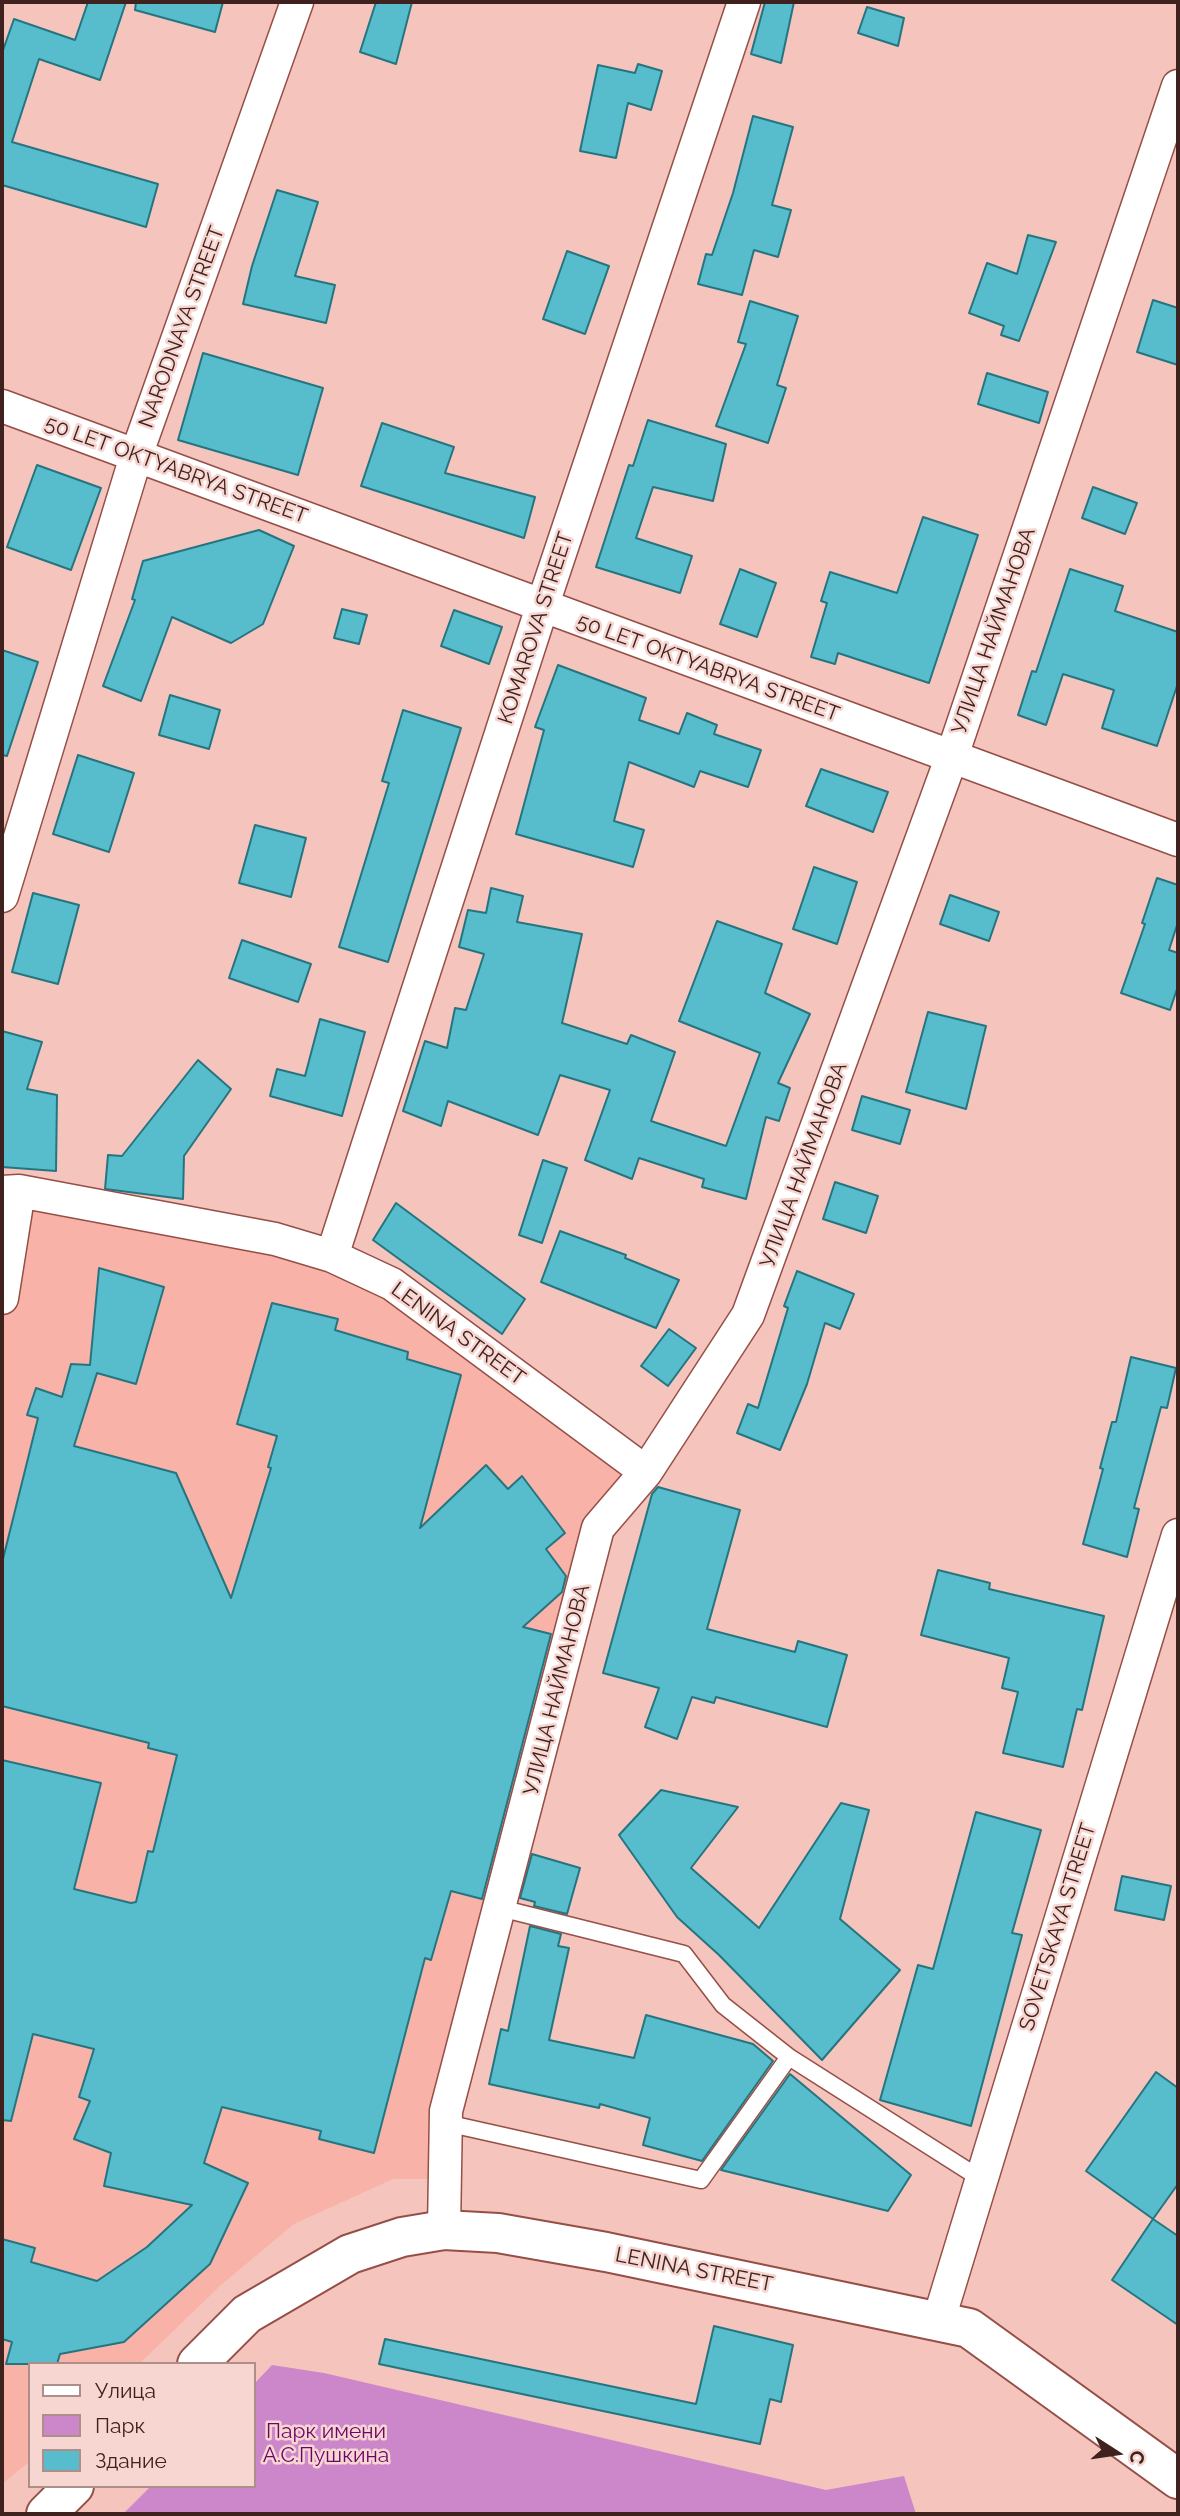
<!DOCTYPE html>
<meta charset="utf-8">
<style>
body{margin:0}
#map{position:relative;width:1180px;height:2516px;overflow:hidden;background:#f5c4bd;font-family:Raleway,sans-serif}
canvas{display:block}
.frame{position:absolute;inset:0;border:4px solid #3f211d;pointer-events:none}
.legend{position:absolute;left:28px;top:2362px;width:228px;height:126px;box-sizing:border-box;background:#f7d6d1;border:2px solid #ad8e89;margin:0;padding:9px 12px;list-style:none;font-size:21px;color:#3f211d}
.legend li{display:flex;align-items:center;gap:14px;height:35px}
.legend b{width:35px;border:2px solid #ad8e89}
.north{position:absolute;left:1082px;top:2418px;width:70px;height:70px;-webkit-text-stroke:5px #f7d6d1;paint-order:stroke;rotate:102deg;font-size:19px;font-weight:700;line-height:28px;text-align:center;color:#3f211d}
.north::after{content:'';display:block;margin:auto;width:24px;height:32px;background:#3f211d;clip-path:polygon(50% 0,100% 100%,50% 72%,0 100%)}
</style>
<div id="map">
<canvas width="1180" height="2516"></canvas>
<div class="frame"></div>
<ul class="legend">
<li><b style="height:9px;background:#fff"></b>Улица</li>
<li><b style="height:19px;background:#cb87c9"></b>Парк</li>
<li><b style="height:19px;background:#57bccb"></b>Здание</li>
</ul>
<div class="north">С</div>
</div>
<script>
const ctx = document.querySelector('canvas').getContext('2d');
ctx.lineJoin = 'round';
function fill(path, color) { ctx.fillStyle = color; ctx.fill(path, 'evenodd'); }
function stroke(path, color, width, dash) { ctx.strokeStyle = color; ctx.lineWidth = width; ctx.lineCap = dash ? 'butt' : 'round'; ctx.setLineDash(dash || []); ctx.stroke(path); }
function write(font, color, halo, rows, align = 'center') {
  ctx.font = font + ' Raleway,sans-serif'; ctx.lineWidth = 5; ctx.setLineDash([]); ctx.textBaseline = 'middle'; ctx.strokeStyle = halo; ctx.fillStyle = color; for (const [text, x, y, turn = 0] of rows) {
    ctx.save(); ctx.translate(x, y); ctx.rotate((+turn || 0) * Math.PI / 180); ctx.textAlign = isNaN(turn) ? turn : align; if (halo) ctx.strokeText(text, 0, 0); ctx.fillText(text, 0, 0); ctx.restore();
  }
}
const built = new Path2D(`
 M19,1191L332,1256L646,1472L598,1528L443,2179H393L294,2224L221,2285L139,2364H30V2461L2,2484V1298Z`);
const green = new Path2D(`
 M272,2365L324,2373L826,2490L904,2476L916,2514H123L151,2486H254V2384Z`);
const building = new Path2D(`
 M88,2H126L100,80L39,59L12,142L158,184L146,227L2,185V53L14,19L75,40Z
 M136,2H223L215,32L135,10Z
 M376,2H412L396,64L360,52Z
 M765,2H794L781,63L751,54Z
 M867,7L904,18L898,46L858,33Z
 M638,64L662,71L651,110L628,103L616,158L580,151L598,65L635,73Z
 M753,116L793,127L772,205L791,210L778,257L754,250L742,295L698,284L706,254L712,255L733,193Z
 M277,190L318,202L295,276L335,285L326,323L243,304L252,266Z
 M1028,235L1056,242L1019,341L1001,335L1004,326L969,313L987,263L1017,274Z
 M567,251L609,266L585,334L543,319Z
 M1153,300L1178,308V365L1137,352Z
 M750,301L798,316L777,385L786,388L768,443L716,426L746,344L738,342Z
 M203,353L323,388L298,475L178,440Z
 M987,373L1048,392L1039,423L978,404Z
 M648,420L726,444L713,501L653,487L636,538L692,556L680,593L596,567L629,465L633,466Z
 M382,423L454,447L445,473L535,497L524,538L361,486Z
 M37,465L101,488L71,570L7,547Z
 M1093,487L1137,503L1125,534L1082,518Z
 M923,517L978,535L929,683L838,653L835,664L811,657L827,603L821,601L830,572L897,593Z
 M259,530L294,546L263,624L231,643L172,617L141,701L103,686L135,600L132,599L143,561Z
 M740,569L776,583L757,637L720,624Z
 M1070,569L1123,586L1115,611L1178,632V683L1157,746L1102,728L1114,690L1063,674L1046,725L1018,715L1032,671L1036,672Z
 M342,609L367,615L359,644L334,638Z
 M454,610L502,627L489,664L441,646Z
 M2,650L38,662L7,756L2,755Z
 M558,665L646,698L639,720L679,734L687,713L717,725L714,734L761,750L748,787L700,771L694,787L629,762L614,821L644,830L633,867L516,834L544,730L535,727Z
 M170,695L220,710L209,749L159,735Z
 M403,710L461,728L388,962L339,947L389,783L382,781Z
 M78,755L134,773L109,852L53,834Z
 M821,769L888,792L873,832L806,806Z
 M255,825L306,838L291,897L239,883Z
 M814,867L857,882L837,944L793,929Z
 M1157,878L1178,885V922L1169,950L1178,953V986L1170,1010L1121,993L1145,924L1142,923Z
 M491,888L523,896L517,922L582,934L562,1023L627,1044L631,1035L675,1052L651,1121L726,1146L760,1053L679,1021L717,921L782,944L765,993L810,1014L778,1083L790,1088L779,1121L766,1117L746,1199L702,1187L704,1179L639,1158L632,1179L585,1160L610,1090L560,1075L538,1135L448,1101L441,1126L403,1111L425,1041L447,1048L455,1008L466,1010L484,954L459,947L468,910L486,913Z
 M33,893L79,905L58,984L12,972Z
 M950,895L999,912L989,941L940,924Z
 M242,940L311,964L298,1002L229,978Z
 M928,1012L986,1026L966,1109L906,1092Z
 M320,1019L365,1032L342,1116L270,1096L277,1069L305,1076Z
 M2,1031L42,1042L27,1089L57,1095L56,1171L2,1167Z
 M198,1060L231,1089L184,1156L183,1199L105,1189L108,1155L122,1156Z
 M862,1096L910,1110L900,1144L852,1130Z
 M543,1160L567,1168L542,1243L519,1235Z
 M835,1182L878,1196L866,1233L823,1219Z
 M396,1203L525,1299L502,1334L373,1240Z
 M560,1231L626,1255L625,1258L679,1280L656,1328L541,1282Z
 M99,1268L164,1287L136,1384L97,1373L74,1446L176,1473L231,1598L271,1468L268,1467L277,1436L237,1424L272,1303L338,1319L335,1330L408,1352L407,1359L461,1375L420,1528L486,1465L508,1489L522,1476L565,1533L546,1549L566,1576L562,1592L523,1627L551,1634L482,1899L451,1891L431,1960L425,1958L374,2153L319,2139L321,2131L222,2107L204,2163L248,2183L210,2264L124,2342L60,2354L57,2364H6L12,2342L2,2339V2239L35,2248L31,2262L97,2281L147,2247L192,2205L104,2186L111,2153L74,2139L90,2101L79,2097L94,2049L33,2034L11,2121L2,2120V1760L101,1783L74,1889L131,1903L136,1902L148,1851L153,1852L177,1755L148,1748L149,1743L2,1706V1563L38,1418L27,1415L36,1388L62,1397L71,1364L90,1365Z
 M797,1271L854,1294L840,1329L825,1323L807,1384L780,1450L737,1433L748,1404L758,1408L788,1308L784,1306Z
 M669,1329L696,1348L668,1386L641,1366Z
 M1131,1357L1176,1368L1167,1408L1161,1407L1134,1508L1139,1509L1127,1557L1083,1544L1103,1469L1100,1468L1112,1422H1116Z
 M658,1487L740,1510L707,1629L795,1652L798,1641L847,1655L827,1727L716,1697L714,1703L692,1697L677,1739L645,1727L659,1688L603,1673L652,1494Z
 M938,1570L990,1583L989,1589L1104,1616L1082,1710L1077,1709L1063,1767L1003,1753L1018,1692L1002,1688L1009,1658L921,1635Z
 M661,1790L738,1807L691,1868L759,1928L841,1803L869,1810L840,1919L900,1970L822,2060L719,1955L677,1917L619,1835Z
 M976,1812L1041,1830L1012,1933L1022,1935L971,2126L880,2100L918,1965L933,1969Z
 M532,1854L580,1868L567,1914L534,1906L535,1902L520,1898Z
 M1122,1876L1171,1886L1164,1920L1115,1910Z
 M530,1926L561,1934L558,1946L569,1948L549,2040L634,2058L646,2015L753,2044L773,2061L702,2161L643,2145L650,2118L600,2104L599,2108L489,2084L501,2029L508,2031Z
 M1156,2072L1178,2088V2184L1153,2219L1086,2171Z
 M790,2074L911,2175L888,2211L721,2170Z
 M1153,2219L1178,2236V2325L1112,2280Z
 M714,2326L793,2345L781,2402L770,2399L760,2444L379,2364L385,2339L696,2404Z`);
const lane = new Path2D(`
 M500,1908L684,1954L723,2005L789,2057L981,2179
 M446,2123L701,2180L789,2057`);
const street = new Path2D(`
 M2,406L1178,840
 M2,896L137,453L297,2
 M2,1192L19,1191L275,1239L332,1256L392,1284L646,1472
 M332,1256L542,607L744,2
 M2,1298L19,1191
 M444,2230L446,2111L598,1528L646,1472L748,1315L952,756L1178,86
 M939,2319L1178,1535`);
const secondary = new Path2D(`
 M197,2364L247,2314L350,2254L402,2237L444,2230L498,2233L606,2252L969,2328L1178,2479
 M46,2514L74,2486`);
const streetNames = [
 ["NARODNAYA STREET",182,327,-70],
 ["50 LET OKTYABRYA STREET",176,470,20],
 ["KOMAROVA STREET",536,628,-72],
 ["УЛИЦА НАЙМАНОВА",994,631,-71],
 ["50 LET OKTYABRYA STREET",708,668,20],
 ["УЛИЦА НАЙМАНОВА",804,1165,-70],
 ["LENINA STREET",458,1334,36],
 ["УЛИЦА НАЙМАНОВА",557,1690,-76],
 ["SOVETSKAYA STREET",1058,1927,-73],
 ["LENINA STREET",694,2270,11]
];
const parkNames = [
 ["Парк имени",326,2432],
 ["А.С.Пушкина",326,2456]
];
fill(built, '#f9b2a8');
fill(green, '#cb87c9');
fill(building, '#57bccb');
stroke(building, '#257580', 2);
stroke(lane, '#954f47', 19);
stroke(street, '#954f47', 35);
stroke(secondary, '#954f47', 42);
stroke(lane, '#fff', 16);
stroke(street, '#fff', 32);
stroke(secondary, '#fff', 38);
write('21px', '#3f211d', '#f7d6d1', streetNames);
write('21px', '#6c046d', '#f7d6d1', parkNames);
</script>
